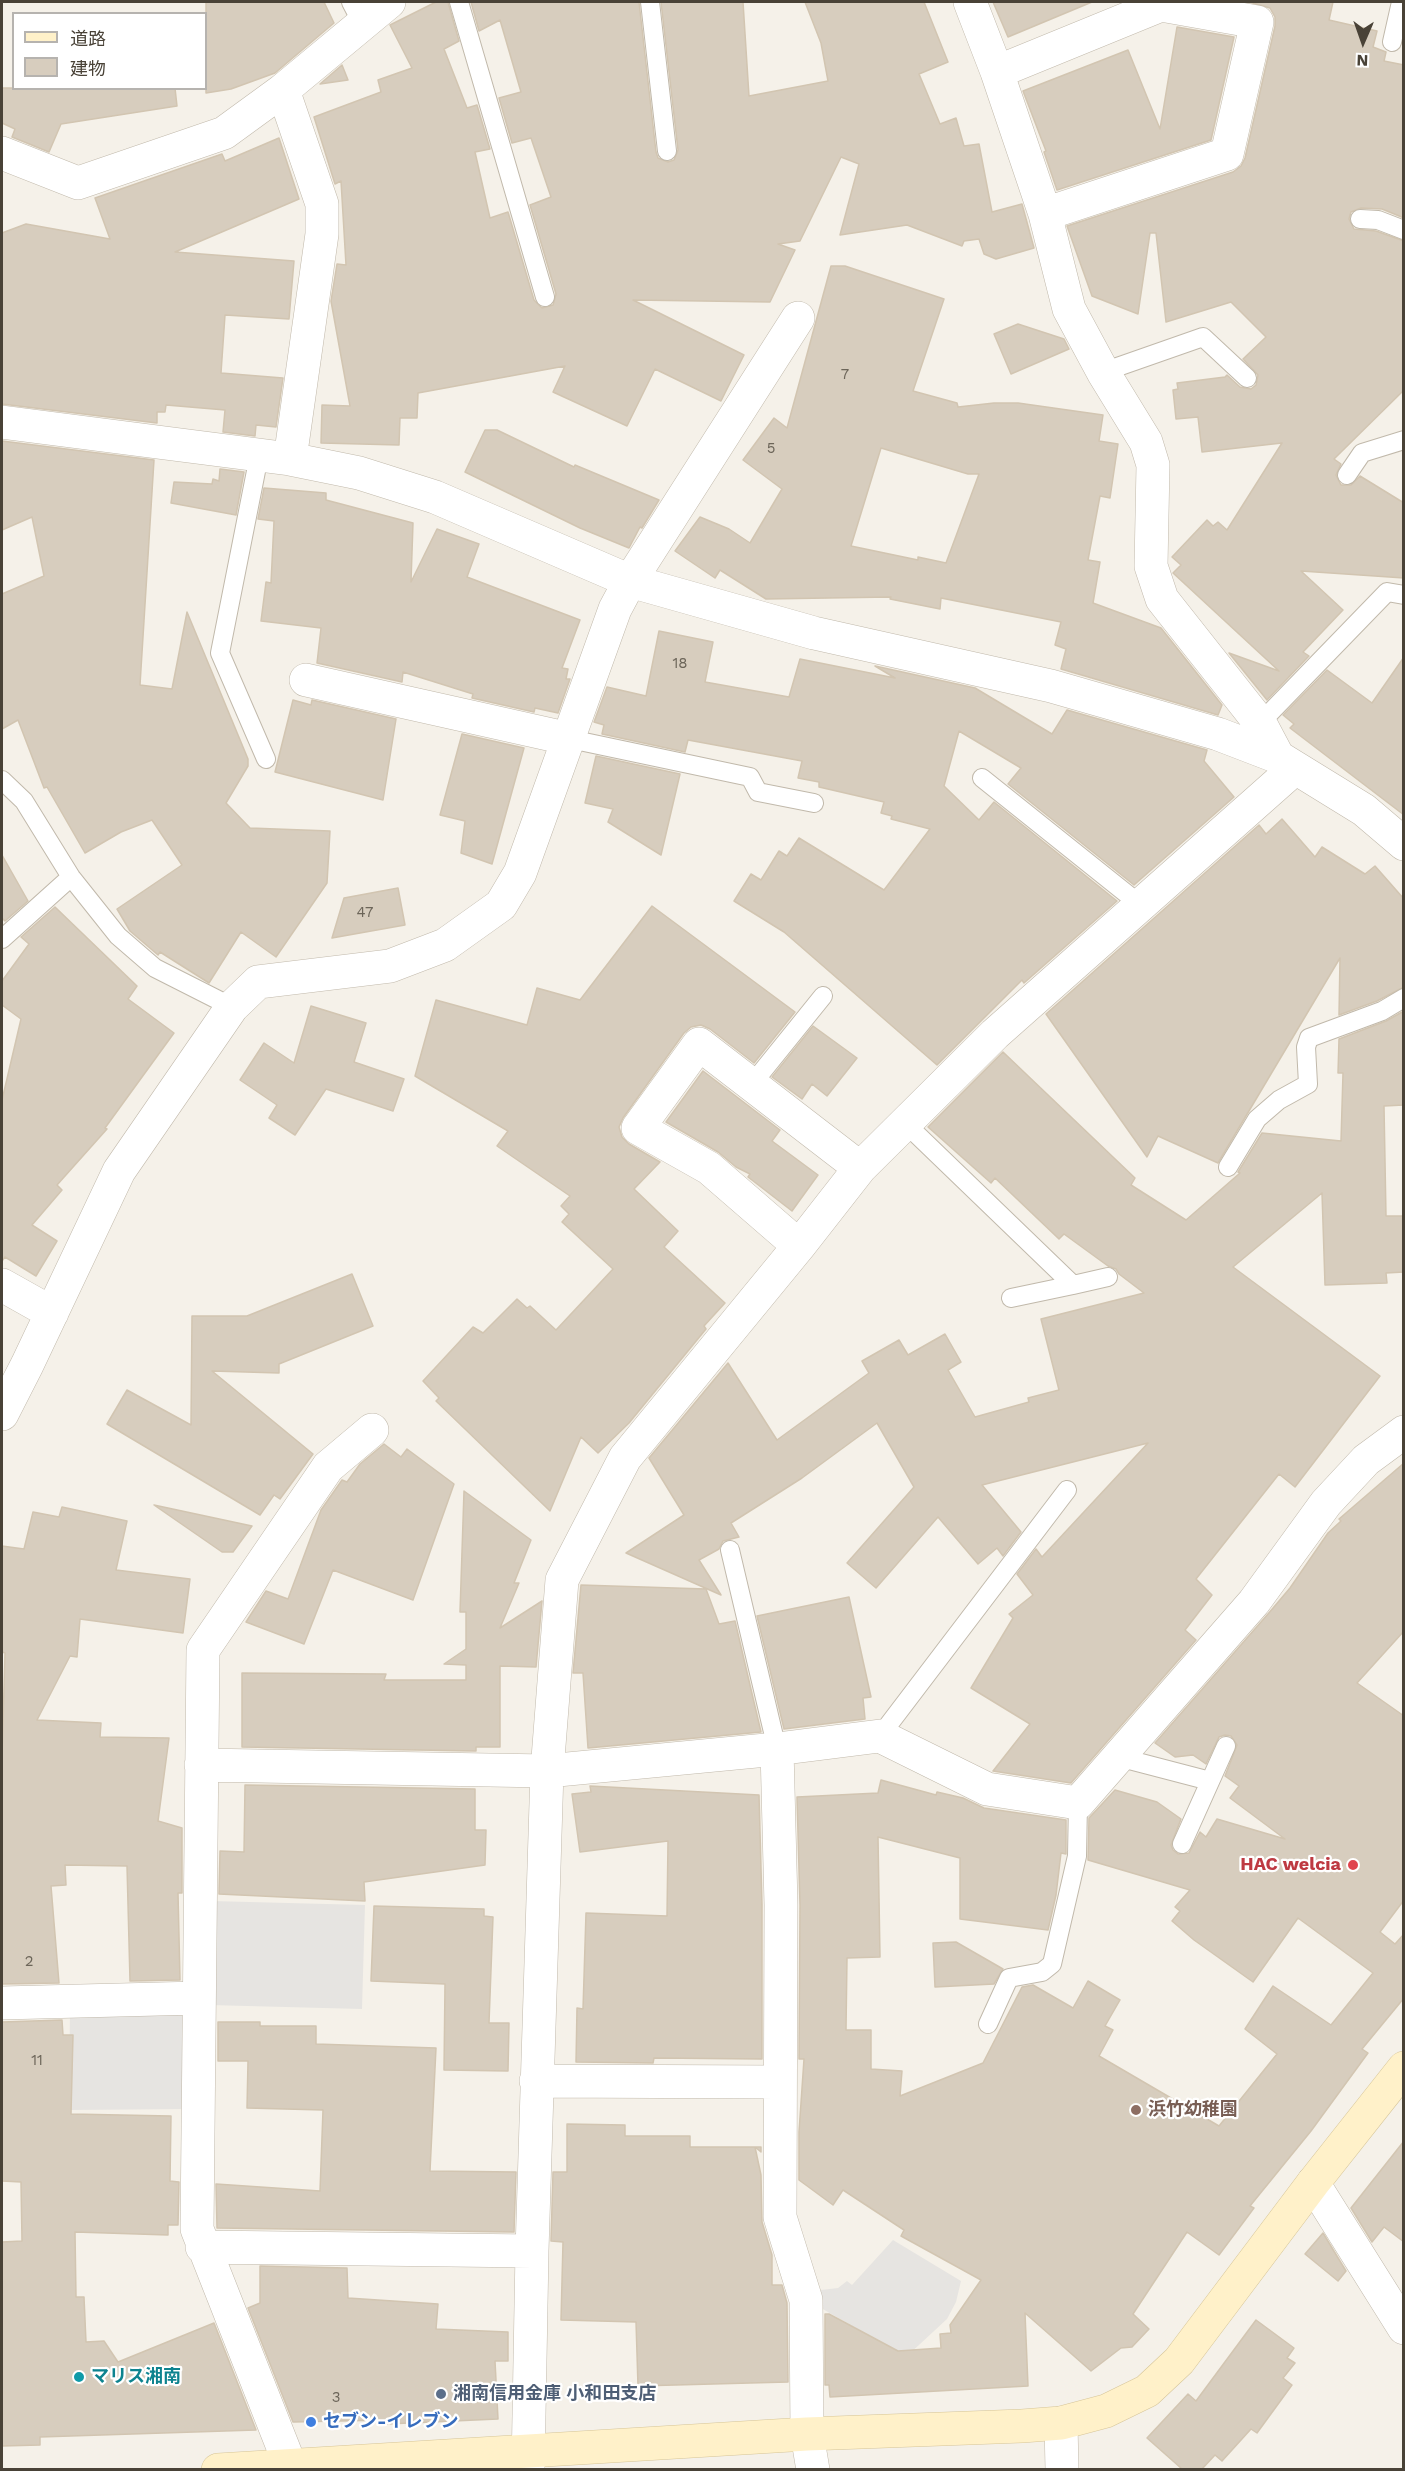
<!DOCTYPE html>
<meta charset="utf-8">
<style>
body{margin:0}
#map{position:relative;width:1405px;height:2471px;overflow:hidden;background:#f5f1e9;font-family:"Work Sans","Noto Sans JP",sans-serif}
canvas{display:block}
.frame{position:absolute;inset:0;border:3px solid #494237;pointer-events:none}
.legend{position:absolute;left:12px;top:12px;width:195px;height:78px;box-sizing:border-box;background:#fff;border:2px solid #b6b3af;margin:0;padding:8px 10px;list-style:none;font-size:18px;color:#494237}
.legend li{display:flex;align-items:center;gap:12px;height:30px}
.legend b{width:30px;border:2px solid #b6b3af}
.north{position:absolute;left:1333px;top:12px;width:60px;height:60px;-webkit-text-stroke:4px #fff;paint-order:stroke;rotate:182deg;font-size:16px;font-weight:700;line-height:24px;text-align:center;color:#494237}
.north::after{content:'';display:block;margin:auto;width:21px;height:27px;background:#494237;clip-path:polygon(50% 0,100% 100%,50% 72%,0 100%)}
</style>
<div id="map">
<canvas width="1405" height="2471"></canvas>
<div class="frame"></div>
<ul class="legend">
<li><b style="height:8px;background:#fff1c9"></b>道路</li>
<li><b style="height:16px;background:#d7cdbe"></b>建物</li>
</ul>
<div class="north">N</div>
</div>
<script>
const ctx = document.querySelector('canvas').getContext('2d');
ctx.lineJoin = 'round';
function fill(path, color) { ctx.fillStyle = color; ctx.fill(path, 'evenodd'); }
function stroke(path, color, width, dash) { ctx.strokeStyle = color; ctx.lineWidth = width; ctx.lineCap = dash ? 'butt' : 'round'; ctx.setLineDash(dash || []); ctx.stroke(path); }
function write(font, color, halo, rows, align = 'center') {
  ctx.font = font + ' "Work Sans","Noto Sans JP",sans-serif'; ctx.lineWidth = 4.5; ctx.setLineDash([]); ctx.textBaseline = 'middle'; ctx.strokeStyle = halo; ctx.fillStyle = color; for (const [text, x, y, turn = 0] of rows) {
    ctx.save(); ctx.translate(x, y); ctx.rotate((+turn || 0) * Math.PI / 180); ctx.textAlign = isNaN(turn) ? turn : align; if (halo) ctx.strokeText(text, 0, 0); ctx.fillText(text, 0, 0); ctx.restore();
  }
}
const parking = new Path2D(`
 M211,1901L365,1905L362,2009L209,2005Z
 M175,2006L187,2019L186,2109L69,2110L70,2009Z
 M893,2240L961,2281L956,2302L947,2319L906,2357L821,2308V2290L838,2288L847,2281L852,2285Z`);
const building = new Path2D(`
 M206,2H324L334,23L275,73L231,89L206,93Z
 M436,2H448L459,41L444,49L467,108L477,105L490,149L475,152L490,218L508,212L534,300L542,308L553,305L556,294L530,205L551,197L531,138L512,143L499,98L521,92L500,20L479,31L471,2H639L656,152L658,158L668,162L674,160L678,150L661,2H743L749,96L828,81L821,43L805,2H924L948,62L919,74L940,124L956,118L964,146L979,144L992,212L1022,204L1034,248L996,259L984,254L979,239L964,241L962,246L907,225L840,235L859,164L841,157L800,241L778,244L795,250L770,302L633,300L744,355L721,401L655,369L627,426L553,392L565,366L418,393L417,418H400L399,445L321,443L322,405L350,406L331,301L337,264L346,265L341,181L335,184L314,117L381,92L378,80L412,68L390,25Z
 M993,2H1092L1008,37Z
 M1249,2H1333L1329,20L1377,31L1373,47L1386,52L1384,61L1404,65V218L1382,209L1361,208L1351,212L1349,219L1354,229L1376,231L1404,241V390L1334,459L1341,464L1336,475L1341,485H1351L1360,476L1404,503V578L1301,571L1343,610L1303,652L1309,656L1267,700L1229,653L1279,671L1173,573L1181,565L1172,557L1207,520L1213,526L1218,522L1227,530L1282,443L1202,452L1198,417L1176,419L1173,390L1178,389L1177,383L1225,377L1227,375L1240,387L1251,389L1256,385L1258,375L1243,359L1266,337L1231,302L1166,322L1156,233H1150L1138,314L1092,296L1067,226L1233,172L1241,166L1245,158L1275,26V17L1270,8Z
 M1177,27L1234,37L1211,140L1057,190L1044,152L1046,151L1023,91L1128,50L1160,129Z
 M342,65L348,80L320,84Z
 M2,88H175L177,106L61,124L49,152L12,137L15,129L2,123Z
 M279,138L299,199L175,252L294,261L289,319L225,315L221,373L283,378L276,427L256,425L255,436L223,432L225,410L166,405L165,412H157V423L2,404V233L26,224L110,239L95,198L222,154L225,161Z
 M831,266H845L944,299L913,391L957,403L958,407L994,403H1018L1103,415L1099,441L1118,444L1110,498L1100,496L1088,560L1100,562L1093,603L1161,628L1222,705L1218,715L1061,669L1066,649L1055,645L1061,622L941,598L940,609L890,599L891,597L766,599L720,570L715,578L675,551L700,517L729,529L750,543L782,489L743,460L774,418L787,428ZM881,448L968,474H979L946,563L918,557V560L851,546Z
 M1018,324L1064,339L1069,349L1011,374L994,334Z
 M485,430H497L574,467L575,465L659,500L642,528L640,527L629,548L580,528L465,472Z
 M2,441L154,460L140,685L172,689L187,612L248,759V766L226,803L250,828L330,831L327,883L276,957L241,932L209,983L160,952L158,955L130,931L117,909L182,865L152,820L121,832L85,853L47,787L44,788L18,720L2,729V594L44,576L32,517L2,530Z
 M220,469L244,472L236,515L171,503L174,482L212,484L213,479L219,481Z
 M264,488L326,493V500L413,523L411,582L437,529L479,544L467,577L580,620L562,668L568,669L566,679H570L558,713L535,708L534,712L472,698L473,694L403,672L402,682L317,663L321,628L261,621L266,582L271,583L274,521L258,519Z
 M659,631L713,642L705,682L789,697L800,659L895,678L875,666L975,688L1052,734L1067,710L1207,750L1204,761L1234,797L1134,885L1008,784L1021,768L959,731L944,786L979,820L994,802L1117,901L1024,983L1022,980L937,1065L784,932L734,901L751,874L761,880L779,851L787,856L799,838L884,890L930,829L891,819L892,816L881,813L884,802L819,787V782L798,778L802,761L688,740L685,752L602,734L604,725L594,722L607,687L646,696Z
 M1404,657V815L1290,728L1294,724L1283,715L1327,670L1372,703Z
 M293,700L311,705L312,700L396,719L383,800L275,772Z
 M462,734L524,748L492,864L461,853L465,821L440,815Z
 M596,756L680,774L661,855L608,822L613,809L585,803Z
 M1282,819L1315,857L1322,847L1365,874L1375,866L1404,899V987L1377,1001L1339,1015L1340,958L1218,1163L1158,1136L1147,1157L1046,1014L1259,825L1266,834Z
 M2,855L28,901L5,921L2,918Z
 M398,888L405,925L332,938L344,898Z
 M652,906L795,1012L754,1063L710,1029L701,1025L691,1027L684,1033L623,1118L619,1127L622,1137L629,1144L660,1162L634,1189L678,1231L664,1247L725,1303L704,1326L706,1329L629,1423L598,1453L581,1437L550,1511L436,1401L439,1398L423,1381L473,1327L483,1333L517,1299L527,1308L530,1306L556,1330L613,1269L562,1222L569,1214L561,1206L570,1196L497,1146L508,1131L415,1076L436,1000L527,1025L537,988L580,1000Z
 M55,907L137,986L128,999L174,1033L105,1128L107,1129L57,1185L62,1190L32,1225L57,1241L36,1276L5,1257L2,1261V1100L21,1019L2,1005V981L29,944L21,937Z
 M311,1006L366,1023L354,1062L404,1079L393,1111L326,1089L295,1135L269,1118L277,1105L240,1080L264,1043L294,1063Z
 M1404,1011V1105L1384,1106L1386,1216H1404V1272L1386,1273L1387,1283L1325,1285L1322,1193L1233,1267L1380,1376L1295,1487L1279,1474L1196,1579L1212,1595L1185,1630L1196,1640L1071,1783L993,1771L1030,1724L971,1688L1013,1618L1009,1614L1033,1595L1017,1574L1036,1549L1042,1557L1148,1443L982,1485L1021,1532L1003,1556L997,1548L978,1564L938,1517L876,1588L847,1563L914,1487L877,1423L802,1478L731,1523L739,1537L723,1541L719,1549L699,1560L721,1595L626,1553L684,1515L649,1458L728,1363L777,1440L869,1373L862,1361L899,1340L908,1355L945,1334L961,1362L948,1370L975,1417L1029,1402L1028,1398L1059,1390L1041,1319L1144,1293L1119,1274L1116,1269L1108,1266L1064,1234L1059,1239L995,1178L991,1183L928,1127L1003,1052L1135,1178L1131,1185L1186,1220L1240,1173L1238,1172L1262,1133L1341,1141L1343,1073H1338L1339,1039L1386,1021Z
 M813,1026L857,1058L827,1096L812,1084L802,1099L772,1077Z
 M703,1071L780,1130L772,1141L818,1175L792,1211L748,1177L750,1174L736,1167L718,1152L666,1122Z
 M352,1274L373,1326L279,1364V1373L212,1371L313,1454L280,1499L274,1495L260,1515L107,1424L127,1390L191,1425L192,1316H247Z
 M384,1444L401,1457L407,1449L454,1484L413,1600L333,1570L304,1644L246,1622L266,1591L288,1599L321,1510L342,1480L347,1482L360,1464Z
 M1404,1463V1631L1357,1683L1404,1716V1900L1380,1932L1395,1944L1404,1934V1998L1362,2049L1368,2053L1311,2131L1250,2206L1254,2208L1219,2255L1187,2232L1133,2314L1149,2329L1132,2347L1121,2348L1091,2371L1025,2313L1028,2386L830,2397L829,2385H825V2314H829L898,2351L941,2348L940,2334L951,2333L950,2325L981,2280L901,2236L904,2230L843,2190L833,2205L799,2180V2132L804,2059H799L800,1905L797,1797L878,1793L881,1780L936,1795L937,1792L963,1798L984,1808L1066,1820V1854L1061,1853L1056,1895L1048,1930L960,1919V1858L878,1837L880,1957L847,1958L846,2030H871V2069L902,2071L900,2096L983,2063L1022,1987L1033,1985L1073,2008L1088,1981L1120,2000L1105,2026L1113,2030L1099,2056L1219,2126L1277,2054L1245,2029L1273,1986L1331,2025L1373,1973L1298,1918L1253,1982L1194,1940L1172,1921L1180,1911L1175,1907L1190,1890L1088,1860L1089,1818L1115,1790L1157,1802L1181,1819L1171,1845L1173,1850L1178,1854L1189,1853L1200,1832L1206,1837L1217,1819L1285,1839L1230,1798L1239,1786L1225,1776L1237,1745L1231,1736L1225,1735L1219,1737L1206,1764L1193,1755L1175,1757L1155,1743L1268,1614L1290,1588L1328,1533L1341,1521L1339,1519Z
 M464,1491L531,1540L514,1583H519L500,1628L542,1601L536,1667L500,1666V1747H476V1751L242,1747V1673L386,1674L384,1680H466V1665L444,1664L466,1649V1612H460Z
 M154,1505L252,1526L233,1552H222Z
 M62,1507L127,1521L116,1570L190,1579L183,1633L80,1619L77,1657L70,1656L37,1720L101,1723L100,1737L169,1738L158,1821L182,1828V1893H178L180,1980L130,1981L127,1866L65,1865L66,1885L51,1886L59,1983L2,1984V1757L5,1653L2,1652V1546L24,1549L33,1512L59,1517Z
 M581,1585L706,1589L719,1624L735,1621L761,1732L588,1748L583,1673H573Z
 M849,1597L871,1697L863,1698L865,1719L784,1729L757,1616Z
 M245,1785L475,1789V1830H486L485,1865L364,1882L365,1901L219,1894L220,1851L244,1852Z
 M590,1786L759,1795L762,1905V2059L654,2058L653,2063L576,2062L577,2008L583,2009L586,1913L667,1916L668,1841L580,1852L572,1794L591,1792Z
 M374,1906L484,1909V1916L493,1917L489,2023H509L508,2071L444,2070L445,1984L371,1981Z
 M956,1942L1003,1969L994,1984L935,1987L933,1943Z
 M62,2020L63,2035H73L71,2114L171,2116L170,2181L179,2182L178,2225H168V2235L75,2232L76,2297H84L86,2342L104,2341L118,2362L214,2323L256,2430L40,2437V2445L2,2446V2242L22,2241L21,2182L2,2181V2022Z
 M218,2022H260V2026H316V2044L436,2048L430,2171L516,2172L514,2232L217,2228L216,2184L320,2191L323,2110L247,2108L248,2061H218Z
 M567,2124L625,2125V2136H690V2147H761V2152L755,2147L761,2175L762,2222L772,2255V2285H782L787,2303L788,2382L638,2386L636,2322L561,2320L563,2242L551,2241L553,2172H567Z
 M1404,2141V2242L1384,2227L1372,2242L1351,2208Z
 M1323,2233L1346,2271L1338,2281L1305,2254Z
 M260,2266L347,2268L348,2298L438,2304L436,2329L508,2332V2361H495L498,2419L387,2424V2420L293,2422L248,2308L260,2303Z
 M1256,2320L1294,2348L1287,2358L1295,2363L1283,2378L1292,2385L1257,2433L1251,2429L1222,2461L1215,2455L1202,2469H1182L1147,2438L1188,2394L1196,2401Z`);
const lane = new Path2D(`
 M351,2L362,23
 M459,2L545,297
 M650,2L667,151
 M1392,42L1401,2
 M1360,219L1378,220L1404,230
 M1103,372L1203,337L1247,378
 M259,456L220,653L266,759
 M1347,475L1362,453L1404,440
 M1260,723L1387,592L1404,595
 M570,739L750,777L758,792L814,803
 M982,778L1142,906
 M2,780L24,801L71,877L118,936L155,968L232,1007
 M2,939L71,877
 M752,1084L823,996
 M905,1123L1073,1285L1108,1277
 M1228,1167L1257,1119L1279,1100L1308,1084L1306,1047L1309,1038L1382,1011L1404,998
 M1011,1298L1073,1285
 M730,1550L777,1749
 M880,1736L1067,1490
 M1118,1757L1210,1781
 M1182,1844L1226,1746
 M988,2024L1009,1978L1042,1972L1052,1964L1077,1856L1078,1803`);
const street = new Path2D(`
 M970,2L997,72L1045,214L1069,309L1103,372L1146,442L1153,465L1151,566L1162,599L1260,723L1278,757
 M997,72L1161,5L1257,22L1227,154L1045,214
 M283,90L322,204V234L290,459
 M2,153L78,183L224,133L283,90L389,2
 M2,422L290,459L359,473L435,497L630,581L814,633L1051,686L1218,734L1278,757L1364,810L1404,844
 M306,680L570,739
 M799,1246L709,1168L638,1128L699,1044L860,1168
 M2,1285L52,1313
 M2,1414L27,1365L119,1171L232,1007L258,982L390,966L445,945L501,905L520,873L615,609L630,581L798,318
 M777,1749L781,1905L780,2217L806,2300L807,2434L813,2470
 M201,1765L547,1771L777,1749L880,1736L987,1789L1078,1803L1254,1602L1326,1503L1366,1460L1404,1432
 M2,2003L198,1998
 M536,2081L779,2082
 M1313,2183L1404,2328
 M202,2247L532,2251
 M1061,2423L1062,2470
 M292,2470L197,2229L203,1650L328,1467L372,1430
 M528,2470L532,2251L547,1771L562,1580L625,1458L799,1246L860,1168L995,1034L1294,769`);
const secondary = new Path2D(`
 M218,2470L807,2434L1022,2426L1061,2423L1106,2411L1147,2391L1179,2361L1313,2183L1404,2068`);
const markers = [
 [1353,1865,6,"#e0444e"],
 [1136,2110,6,"#8d6e63"],
 [79,2377,6,"#0f9aa8"],
 [441,2394,6,"#5c6f8a"],
 [311,2422,6,"#3f7fe0"]
];
const numberNames = [
 ["7",845,375],
 ["5",771,449],
 ["18",680,664],
 ["47",365,913],
 ["2",29,1962],
 ["11",37,2061],
 ["3",336,2398]
];
const healthNames = [
 ["HAC welcia",1341,1865]
];
const educationNames = [
 ["浜竹幼稚園",1148,2110]
];
const cultureNames = [
 ["マリス湘南",91,2377]
];
const serviceNames = [
 ["湘南信用金庫 小和田支店",453,2394]
];
const shopNames = [
 ["セブン-イレブン",323,2422]
];
fill(parking, '#e6e4e1');
fill(building, '#d7cdbe');
stroke(building, '#d2c5b1', 1.5);
stroke(lane, '#c1b9ab', 20);
stroke(street, '#c1b9ab', 34);
stroke(secondary, '#d6c598', 34);
stroke(lane, '#fff', 18);
stroke(street, '#fff', 33);
stroke(secondary, '#fff1c9', 33);
for (const [x, y, r, color] of markers) { const dot = new Path2D(); dot.arc(x, y, r, 0, 2 * Math.PI); ctx.fillStyle = color; ctx.fill(dot); stroke(dot, '#fff', 2); }
write('15px', '#6c6559', null, numberNames);
write('bold 18px', '#be3a42', '#fff', healthNames, 'right');
write('bold 18px', '#785e54', '#fff', educationNames, 'left');
write('bold 18px', '#0d838f', '#fff', cultureNames, 'left');
write('bold 18px', '#4e5e75', '#fff', serviceNames, 'left');
write('bold 18px', '#366cbe', '#fff', shopNames, 'left');
</script>
